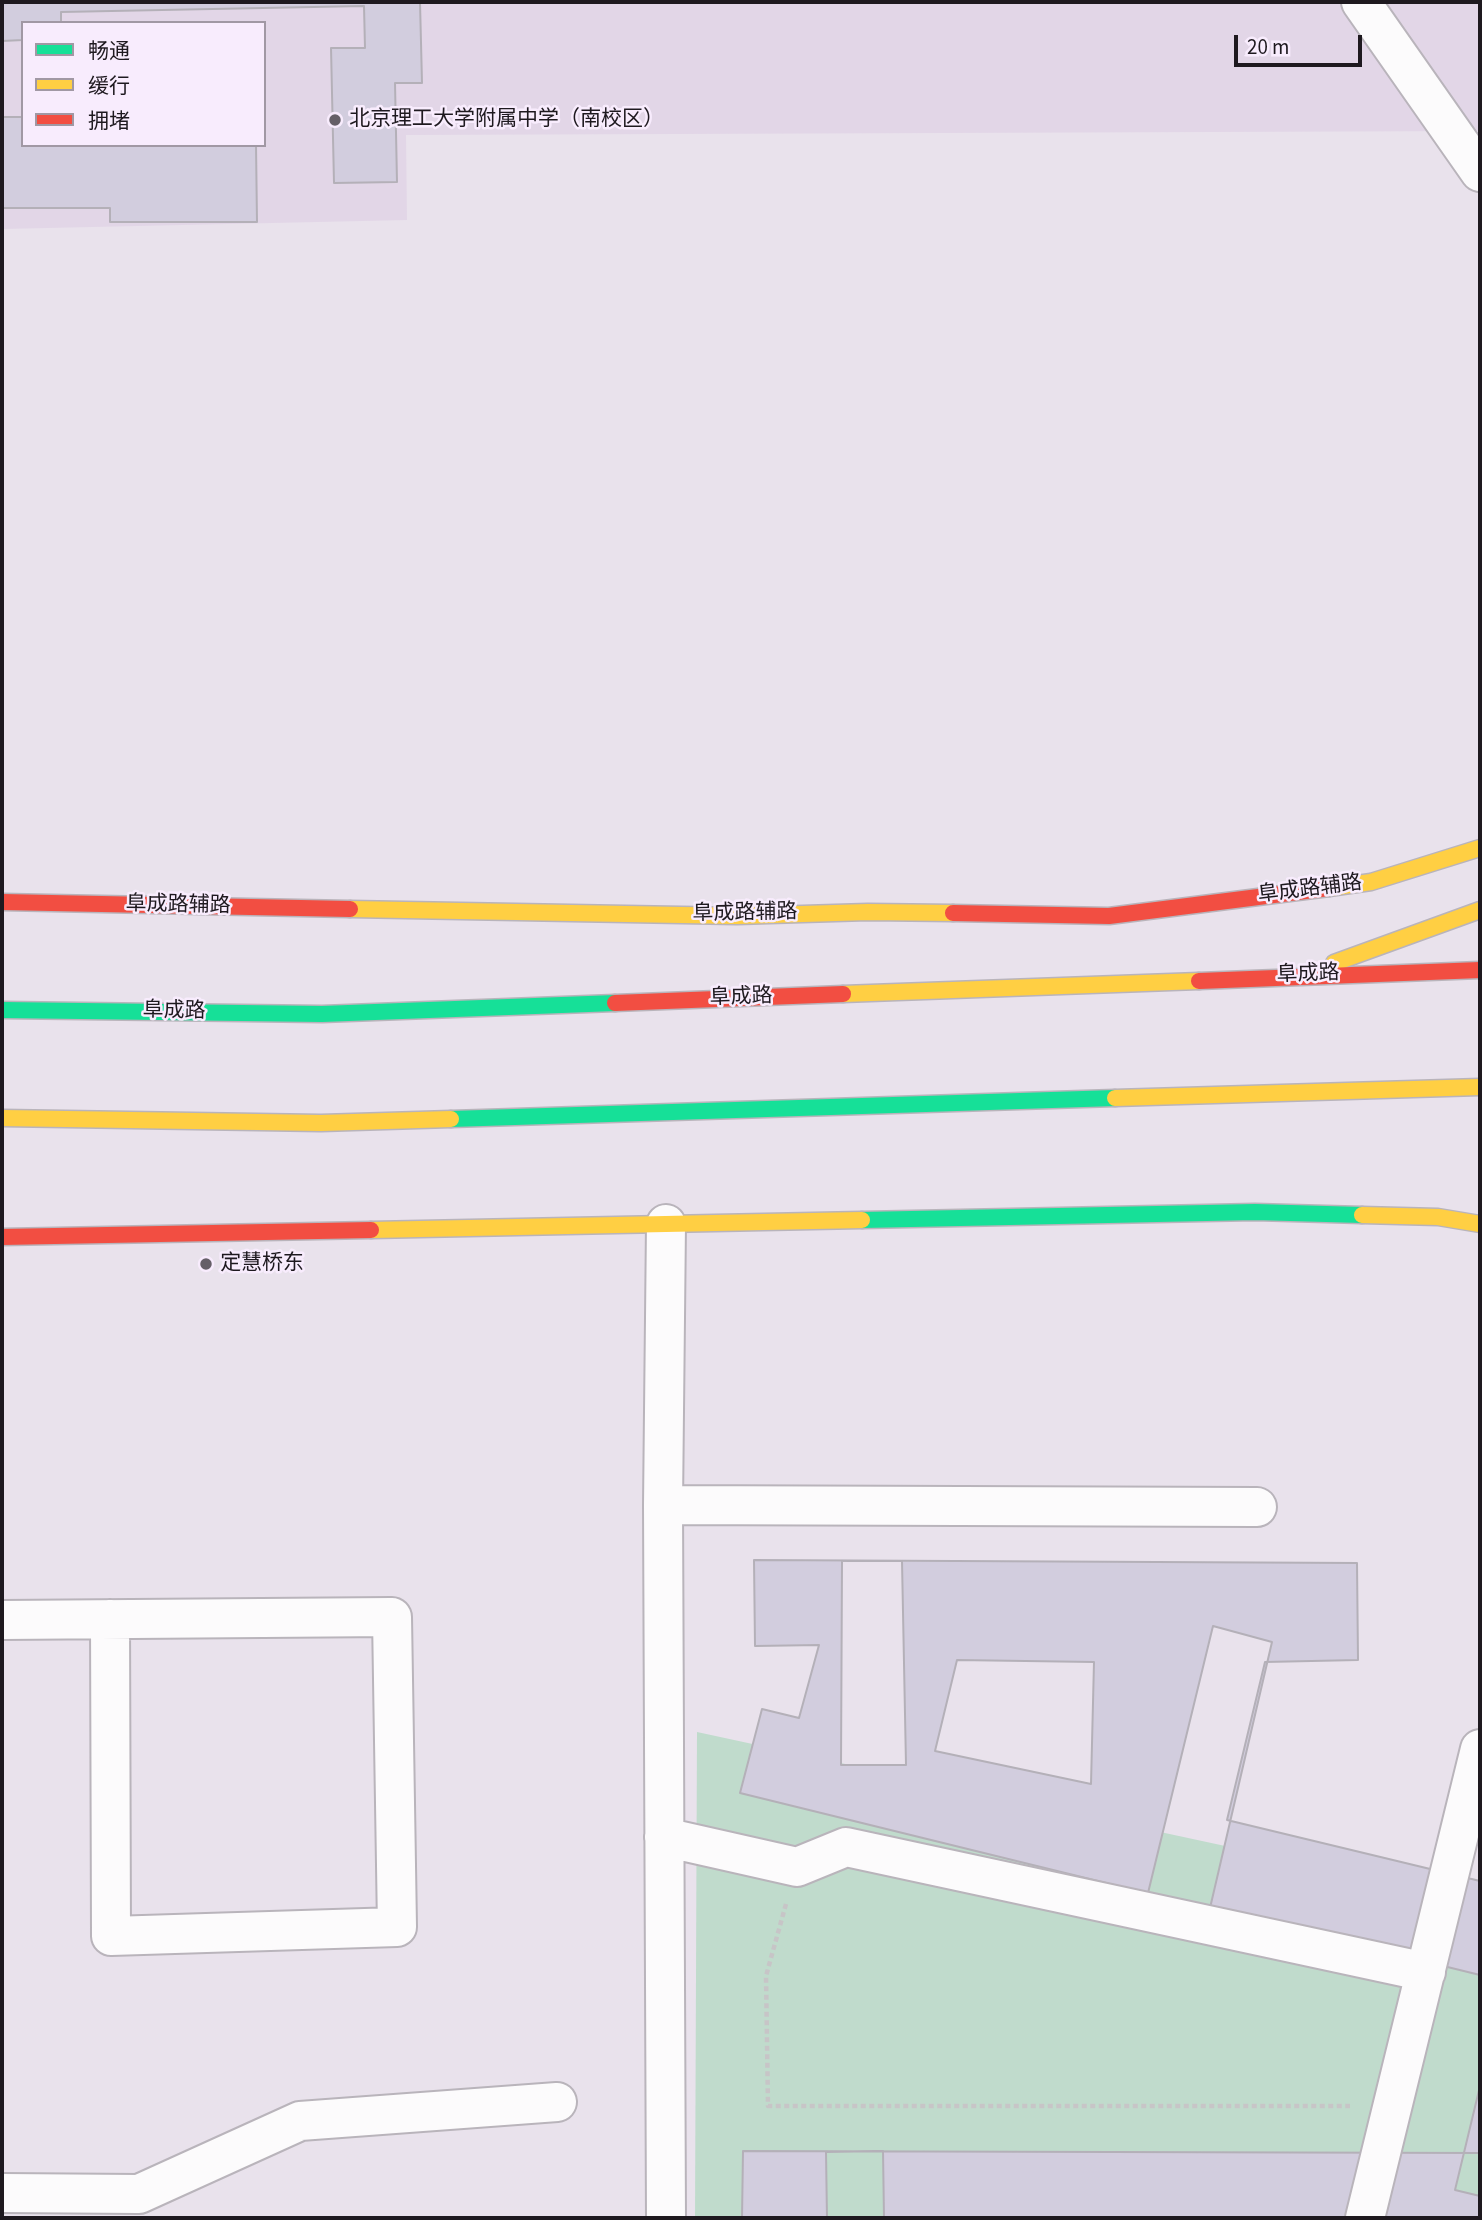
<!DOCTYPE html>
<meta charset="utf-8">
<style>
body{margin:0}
#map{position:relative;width:1482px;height:2220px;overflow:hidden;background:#e9e2ec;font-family:"Source Sans 3","Noto Sans SC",sans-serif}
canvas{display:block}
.frame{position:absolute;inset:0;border:4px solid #1e191f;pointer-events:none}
.legend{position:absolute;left:21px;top:21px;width:245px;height:126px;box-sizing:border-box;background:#f8ecfd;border:2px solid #a198a4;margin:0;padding:9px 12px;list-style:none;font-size:21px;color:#1e191f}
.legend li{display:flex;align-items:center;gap:14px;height:35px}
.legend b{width:35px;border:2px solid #a198a4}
.scale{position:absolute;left:1234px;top:35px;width:128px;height:32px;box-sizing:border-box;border:4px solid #1e191f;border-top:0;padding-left:9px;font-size:21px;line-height:24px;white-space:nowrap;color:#1e191f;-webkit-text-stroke:5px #f8ecfd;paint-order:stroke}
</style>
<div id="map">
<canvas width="1482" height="2220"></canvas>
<div class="frame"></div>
<ul class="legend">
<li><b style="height:9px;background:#16e098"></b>畅通</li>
<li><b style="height:9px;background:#ffcf43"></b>缓行</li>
<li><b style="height:9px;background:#f24e42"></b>拥堵</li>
</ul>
<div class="scale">20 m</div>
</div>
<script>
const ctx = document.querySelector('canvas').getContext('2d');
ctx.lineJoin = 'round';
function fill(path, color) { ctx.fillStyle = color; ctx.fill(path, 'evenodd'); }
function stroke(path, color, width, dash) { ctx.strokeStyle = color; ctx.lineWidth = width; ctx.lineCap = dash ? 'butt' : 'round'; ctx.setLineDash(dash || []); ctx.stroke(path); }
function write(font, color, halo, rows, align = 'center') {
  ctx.font = font + ' "Source Sans 3","Noto Sans SC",sans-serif'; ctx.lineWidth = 5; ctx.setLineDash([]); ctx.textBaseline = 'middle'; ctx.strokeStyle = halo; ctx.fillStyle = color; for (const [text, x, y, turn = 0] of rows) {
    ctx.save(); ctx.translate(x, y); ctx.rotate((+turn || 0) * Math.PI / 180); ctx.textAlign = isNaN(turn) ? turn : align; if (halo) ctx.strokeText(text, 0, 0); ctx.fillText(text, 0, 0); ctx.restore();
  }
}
const built = new Path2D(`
 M2,2H1480V131L406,135L407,220L2,229ZM23,23H264V145H23Z`);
const green = new Path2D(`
 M697,1732L1480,1901V2218H695Z`);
const building = new Path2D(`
 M2,2H420L422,83H395L397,182L334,183L331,48H365L364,6L61,12V23H23V40L2,41Z
 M2,117H23V145H256L257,222H110V208H2Z
 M754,1560L1357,1563L1358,1660L1265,1662L1227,1820L1480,1881V1975L740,1793L762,1709L799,1718L819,1645L755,1646ZM957,1660L1094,1662L1091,1784L935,1751Z
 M842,1561H902L906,1765H841Z
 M1213,1626L1272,1642L1210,1908L1148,1893Z
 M1480,2086V2196L1455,2190Z
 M743,2151L1480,2153V2218H742Z
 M883,2151L884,2218H827L826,2152Z`);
const path = new Path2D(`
 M786,1904L766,1976L768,2106H1350`);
const street = new Path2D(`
 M1361,2L1480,172
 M663,1505L1257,1507
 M2,1620L392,1617L397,1927L111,1936L110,1619
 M664,1837L797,1867L846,1847L1426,1972
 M2,2193L139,2194L300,2121L557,2102
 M666,2218L663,1505L666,1224
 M1365,2218L1480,1749`);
const fast = new Path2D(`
 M2,1010L322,1014L615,1003
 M451,1119L1115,1098
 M862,1220L1255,1212L1362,1215`);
const slow = new Path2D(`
 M1329,888L1371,882L1480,848
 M350,909L737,916L868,912L953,913
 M1334,963L1480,910
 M843,994L1199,981
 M1115,1098L1480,1087
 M2,1118L321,1123L451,1119
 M1362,1215L1438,1217L1480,1224
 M371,1230L862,1220`);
const jam = new Path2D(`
 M2,902L350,909
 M953,913L1109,916L1329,888
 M1199,981L1480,970
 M615,1003L843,994
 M2,1237L371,1230`);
const markers = [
 [335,120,7,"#655f67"],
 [206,1264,7,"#655f67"]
];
const poiNames = [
 ["北京理工大学附属中学（南校区）",349,120],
 ["定慧桥东",220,1264]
];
const streetNames = [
 ["阜成路辅路",1310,890,-7],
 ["阜成路辅路",178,906,1],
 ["阜成路辅路",745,914,-1],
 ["阜成路",1308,975,-2],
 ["阜成路",741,998,-2],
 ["阜成路",174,1012,1]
];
fill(built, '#e2d6e7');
fill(green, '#c0dbcc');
fill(building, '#d2cdde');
stroke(building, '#b4b0b8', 2);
stroke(street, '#b9b4bb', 42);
stroke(fast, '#b9b4bb', 19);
stroke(slow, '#b9b4bb', 19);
stroke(jam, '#b9b4bb', 19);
stroke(path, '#c7c5c7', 4.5, [5, 3.5]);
stroke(street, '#fcfbfc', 38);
stroke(fast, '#16e098', 16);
stroke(slow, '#ffcf43', 16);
stroke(jam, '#f24e42', 16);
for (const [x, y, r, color] of markers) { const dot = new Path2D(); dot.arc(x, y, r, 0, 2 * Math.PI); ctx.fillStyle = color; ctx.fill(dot); stroke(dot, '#f8ecfd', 2.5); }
write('21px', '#1e191f', '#f8ecfd', poiNames, 'left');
write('21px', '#1e191f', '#f8ecfd', streetNames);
</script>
